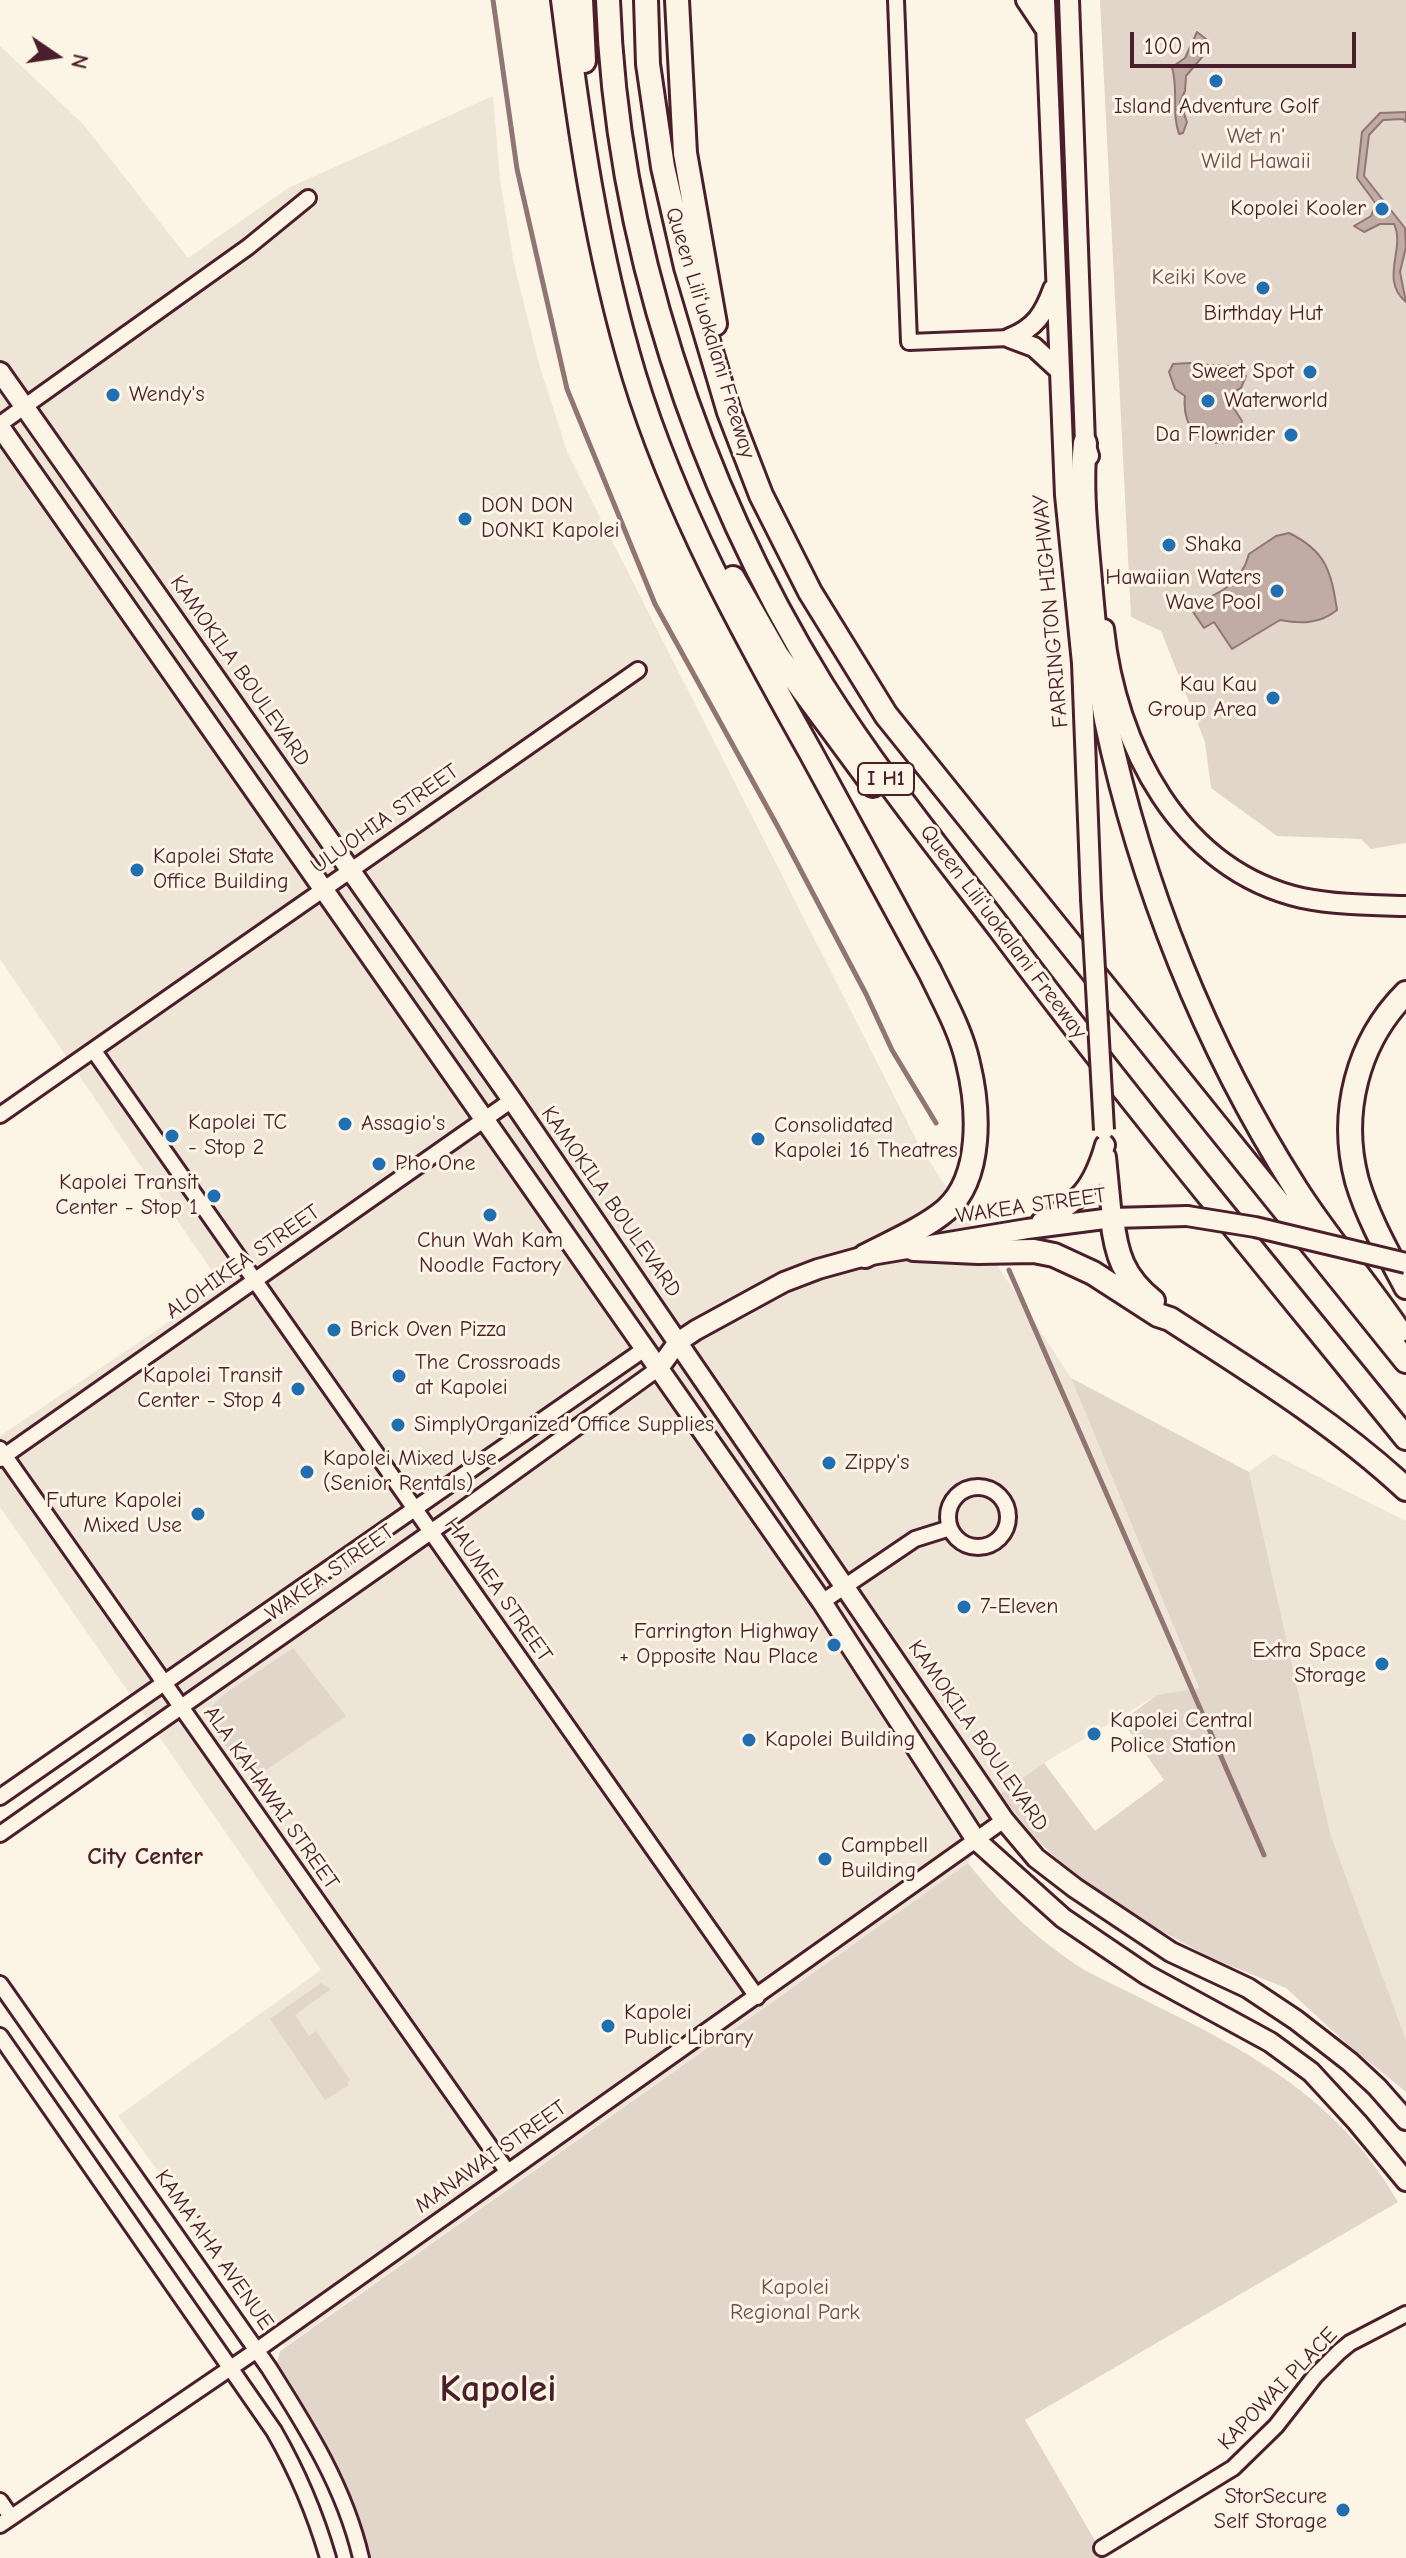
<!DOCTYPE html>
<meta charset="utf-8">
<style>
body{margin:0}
#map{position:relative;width:1406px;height:2558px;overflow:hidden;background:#fcf5e5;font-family:"Comic Neue",sans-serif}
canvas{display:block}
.north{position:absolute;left:16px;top:16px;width:80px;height:80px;-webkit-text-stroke:6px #fcf5e5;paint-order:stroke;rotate:103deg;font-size:22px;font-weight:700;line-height:32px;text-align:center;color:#4a1f2b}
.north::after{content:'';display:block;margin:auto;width:28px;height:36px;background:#4a1f2b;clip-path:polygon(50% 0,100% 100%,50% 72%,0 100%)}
.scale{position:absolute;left:1130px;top:32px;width:226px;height:36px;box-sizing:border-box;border:4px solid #4a1f2b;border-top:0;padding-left:10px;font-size:24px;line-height:28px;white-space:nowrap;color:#4a1f2b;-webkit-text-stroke:6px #fcf5e5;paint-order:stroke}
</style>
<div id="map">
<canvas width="1406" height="2558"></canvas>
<div class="north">N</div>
<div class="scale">100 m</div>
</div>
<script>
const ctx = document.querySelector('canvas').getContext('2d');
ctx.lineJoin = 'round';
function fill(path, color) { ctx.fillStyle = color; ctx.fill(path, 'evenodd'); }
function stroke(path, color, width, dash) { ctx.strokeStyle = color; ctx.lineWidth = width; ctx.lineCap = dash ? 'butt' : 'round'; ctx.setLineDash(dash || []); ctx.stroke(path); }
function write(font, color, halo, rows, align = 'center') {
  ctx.font = font + ' "Comic Neue",sans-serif'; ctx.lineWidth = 6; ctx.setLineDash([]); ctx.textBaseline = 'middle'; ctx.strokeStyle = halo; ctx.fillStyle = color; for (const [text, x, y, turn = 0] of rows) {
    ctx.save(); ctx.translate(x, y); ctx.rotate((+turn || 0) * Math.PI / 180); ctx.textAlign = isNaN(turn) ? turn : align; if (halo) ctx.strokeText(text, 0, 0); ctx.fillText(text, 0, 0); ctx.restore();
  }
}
const built = new Path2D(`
 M0,46L83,124L188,258L288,188L493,96L500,180L514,264L539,364L568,454L920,1147L1071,1378L1199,1689L1157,1695L1044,1763L1000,1794L968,1863L285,2346L118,2116L321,1970L0,1507V1436L222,1286L0,959Z
 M1273,1454L1406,1521V2040L1330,1833L1249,1472Z`);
const green = new Path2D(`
 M1100,0H1406V843L1371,849L1361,839L1277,836L1211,788L1205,742L1161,631L1131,617Z
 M1071,1378L1249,1472L1330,1833L1406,2040V2092L1347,2044L1286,1988L1211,1958L1129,1913L1073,1874L1035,1838L1000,1794L1044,1763L1095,1831L1164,1780L1122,1721L1157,1695L1199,1688Z
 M293,1648L346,1716L260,1774L254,1766L244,1772L212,1726L209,1717L212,1706L223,1695Z
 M968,1863C1002,1907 1040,1942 1086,1971C1208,2033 1327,2077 1398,2202L1025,2420L1105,2558H364L275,2371L280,2351Z
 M321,1983L331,1989L295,2015L309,2036L316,2031L350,2080L347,2082L349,2085L325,2100L270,2019Z`);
const water = new Path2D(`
 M1197,32L1206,39L1202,57L1186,76L1185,91L1180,102L1187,122L1183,133L1179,134C1171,110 1179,93 1172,67L1185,58Z
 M1406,112V122L1403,119L1383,120L1369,135L1364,176L1405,228L1406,247L1400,272L1406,302C1379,280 1406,248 1394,224H1380L1364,232L1354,226L1371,216L1376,204L1357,178L1362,132L1380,113Z
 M1190,363C1212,369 1228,358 1246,376L1241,388L1230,394L1233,407L1242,421L1239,438C1206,453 1181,431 1185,396L1175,389L1169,372L1173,364Z
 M1289,533C1326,551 1331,571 1337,610C1320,624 1301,624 1280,620L1232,649L1214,622L1204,628L1189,606C1217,595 1241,585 1249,554L1276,536Z`);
const stream = new Path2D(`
 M493,0L517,169L567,389L655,604L778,827L866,994L892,1050L936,1123
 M1009,1270L1264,1855`);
const minor = new Path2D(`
 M896,0L909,342L1010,338
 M0,424L248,247L308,198
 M94,1051L757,1997
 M0,1115L638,670
 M0,1449L507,2171
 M0,1459L512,1100
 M948 1517a30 30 0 1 1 60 0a30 30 0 1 1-60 0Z
 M822,1602L915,1539L950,1528
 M0,1797L646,1348
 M0,1834L462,1510L659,1368
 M0,1984L269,2368C307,2428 345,2488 361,2558
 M0,2036L274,2431C297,2471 315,2513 328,2558
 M0,2501L11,2517
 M0,2525L257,2350L1004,1820
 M1102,2548L1233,2468L1276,2426L1315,2376L1339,2352L1350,2343L1406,2314`);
const major = new Path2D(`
 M1026,0L1044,27
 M1045,0L1065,495L1082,663L1091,898
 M1069,0L1085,443L1089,456
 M1010,338C1035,328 1044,314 1053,289
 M1010,338L1034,347L1059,370
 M0,372L512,1100L1004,1820L1036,1858L1075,1888L1171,1952L1248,1988L1296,2020L1350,2062L1377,2087L1406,2120
 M0,427L822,1602L976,1840L1063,1918L1147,1975L1270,2042L1311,2072L1357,2122L1406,2181
 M1104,629C1116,744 1179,870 1302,898C1336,905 1371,905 1406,906
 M1106,1157L1112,1218
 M1041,1222C1080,1202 1093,1187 1105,1145
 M659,1368L678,1342L696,1330L784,1282L818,1269L865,1256L1027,1229L1112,1218L1187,1216`);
const highway = new Path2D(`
 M563,0C579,127 597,252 634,375C675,509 743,632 811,753C851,826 890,899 930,972C944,1001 961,1031 968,1063C979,1108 983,1177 946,1210C925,1228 890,1243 865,1256
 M581,0L584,61
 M608,0C616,237 698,484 822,685C876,771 940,850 1001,930C1131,1104 1270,1270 1406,1438
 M646,0L648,64L663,167L686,267L729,412L761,495L810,592L886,715L1406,1361
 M677,0L685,153L715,324
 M1085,443C1080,492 1087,544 1091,593C1095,635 1098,678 1106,720C1141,885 1205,1046 1296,1189C1327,1238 1366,1282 1399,1331
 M733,578L777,655L873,785
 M1406,993C1357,1042 1339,1114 1357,1181C1368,1218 1388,1253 1406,1287
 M1112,1218C1116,1254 1123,1277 1153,1301
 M914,1249L978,1252L1034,1251L1054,1255L1093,1273L1158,1315L1170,1319C1252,1372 1335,1423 1406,1489`);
const majorBridge = new Path2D(`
 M1091,898L1104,1130
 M1187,1216L1255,1227L1406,1263`);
const markers = [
 [1216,81,8,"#1f6fb2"],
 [1382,209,8,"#1f6fb2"],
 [1263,288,8,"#1f6fb2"],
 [1310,372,8,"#1f6fb2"],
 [113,395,8,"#1f6fb2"],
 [1208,401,8,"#1f6fb2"],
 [1291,435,8,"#1f6fb2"],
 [465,519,8,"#1f6fb2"],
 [1169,545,8,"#1f6fb2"],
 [1277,591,8,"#1f6fb2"],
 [1273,698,8,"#1f6fb2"],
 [137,870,8,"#1f6fb2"],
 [345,1124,8,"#1f6fb2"],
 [172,1136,8,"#1f6fb2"],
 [758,1139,8,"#1f6fb2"],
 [379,1164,8,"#1f6fb2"],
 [214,1196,8,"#1f6fb2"],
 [490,1215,8,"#1f6fb2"],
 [334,1330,8,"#1f6fb2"],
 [399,1376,8,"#1f6fb2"],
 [298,1389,8,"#1f6fb2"],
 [398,1425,8,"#1f6fb2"],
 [829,1463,8,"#1f6fb2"],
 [307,1472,8,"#1f6fb2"],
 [198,1514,8,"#1f6fb2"],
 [964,1607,8,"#1f6fb2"],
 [834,1645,8,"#1f6fb2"],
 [1382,1664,8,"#1f6fb2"],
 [1094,1734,8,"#1f6fb2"],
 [749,1740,8,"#1f6fb2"],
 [825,1859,8,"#1f6fb2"],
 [608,2026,8,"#1f6fb2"],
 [1343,2510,8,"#1f6fb2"]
];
const shields = [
 [886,779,56]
];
const shieldNames = [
 ["I H1",886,779]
];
const poiNames = [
 ["Island Adventure Golf",1216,107,"center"],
 ["Kopolei Kooler",1366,209,"right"],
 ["Birthday Hut",1263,314,"center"],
 ["Sweet Spot",1294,372,"right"],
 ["Wendy's",129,395],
 ["Waterworld",1224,401],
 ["Da Flowrider",1275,435,"right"],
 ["DON DON",481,506],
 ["DONKI Kapolei",481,531],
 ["Shaka",1185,545],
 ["Hawaiian Waters",1261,578,"right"],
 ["Wave Pool",1261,603,"right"],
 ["Kau Kau",1257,685,"right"],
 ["Group Area",1257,710,"right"],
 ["Kapolei State",153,857],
 ["Office Building",153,882],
 ["Kapolei TC",188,1123],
 ["- Stop 2",188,1148],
 ["Assagio's",361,1124],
 ["Consolidated",774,1126],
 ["Kapolei 16 Theatres",774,1151],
 ["Pho One",395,1164],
 ["Kapolei Transit",198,1183,"right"],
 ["Center - Stop 1",198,1208,"right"],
 ["Chun Wah Kam",490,1241,"center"],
 ["Noodle Factory",490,1266,"center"],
 ["Brick Oven Pizza",350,1330],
 ["The Crossroads",415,1363],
 ["at Kapolei",415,1388],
 ["Kapolei Transit",282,1376,"right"],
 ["Center - Stop 4",282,1401,"right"],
 ["SimplyOrganized Office Supplies",414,1425],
 ["Kapolei Mixed Use",323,1459],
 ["(Senior Rentals)",323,1484],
 ["Zippy's",845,1463],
 ["Future Kapolei",182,1501,"right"],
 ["Mixed Use",182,1526,"right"],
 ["7-Eleven",980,1607],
 ["Farrington Highway",818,1632,"right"],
 ["+ Opposite Nau Place",818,1657,"right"],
 ["Extra Space",1366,1651,"right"],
 ["Storage",1366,1676,"right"],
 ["Kapolei Central",1110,1721],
 ["Police Station",1110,1746],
 ["Kapolei Building",765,1740],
 ["Campbell",841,1846],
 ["Building",841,1871],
 ["Kapolei",624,2013],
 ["Public Library",624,2038],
 ["StorSecure",1327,2497,"right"],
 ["Self Storage",1327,2522,"right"]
];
const parkNames = [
 ["Wet n'",1256,137],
 ["Wild Hawaii",1256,162],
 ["Keiki Kove",1199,278],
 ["Kapolei",795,2288],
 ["Regional Park",795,2313]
];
const streetNames = [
 ["Queen Liliʻuokalani Freeway",710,333,73],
 ["FARRINGTON HIGHWAY",1051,611,-95],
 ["KAMOKILA BOULEVARD",240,671,55],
 ["ULUOHIA STREET",385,819,-35],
 ["Queen Liliʻuokalani Freeway",1003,932,53],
 ["KAMOKILA BOULEVARD",611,1202,55],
 ["WAKEA STREET",1031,1206,-8],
 ["ALOHIKEA STREET",243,1262,-35],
 ["WAKEA STREET",330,1573,-35],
 ["HAUMEA STREET",498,1590,55],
 ["KAMOKILA BOULEVARD",978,1736,55],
 ["ALA KAHAWAI STREET",271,1798,55],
 ["MANAWAI STREET",491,2157,-35],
 ["KAMA'AHA AVENUE",214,2250,55],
 ["KAPOWAI PLACE",1278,2389,-46]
];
const neighbourhoodNames = [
 ["City Center",145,1857]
];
const townNames = [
 ["Kapolei",498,2390]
];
fill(built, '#eee5d7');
fill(green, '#e2d5ca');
fill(water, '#c0aca5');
stroke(water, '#917474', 2);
stroke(stream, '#917474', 5);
stroke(minor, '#4a1f2b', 20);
stroke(major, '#4a1f2b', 24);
stroke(highway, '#4a1f2b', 28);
stroke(minor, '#fcf5e5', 14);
stroke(major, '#fcf5e5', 18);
stroke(highway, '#fcf5e5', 22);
stroke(majorBridge, '#4a1f2b', 24, []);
stroke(majorBridge, '#fcf5e5', 18);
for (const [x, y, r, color] of markers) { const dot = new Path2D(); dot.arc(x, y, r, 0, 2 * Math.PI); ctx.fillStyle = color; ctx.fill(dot); stroke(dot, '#fcf5e5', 3); }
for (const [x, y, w] of shields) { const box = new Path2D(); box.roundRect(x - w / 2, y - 16, w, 32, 6); ctx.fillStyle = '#fcf5e5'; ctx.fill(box); stroke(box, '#4a1f2b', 2); }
write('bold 20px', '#4a1f2b', null, shieldNames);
write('22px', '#4a1f2b', '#fcf5e5', poiNames, 'left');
write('22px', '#704c53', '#fcf5e5', parkNames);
write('22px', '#4a1f2b', '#fcf5e5', streetNames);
write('bold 24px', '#4a1f2b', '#fcf5e5', neighbourhoodNames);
write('bold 38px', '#4a1f2b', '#fcf5e5', townNames);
</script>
